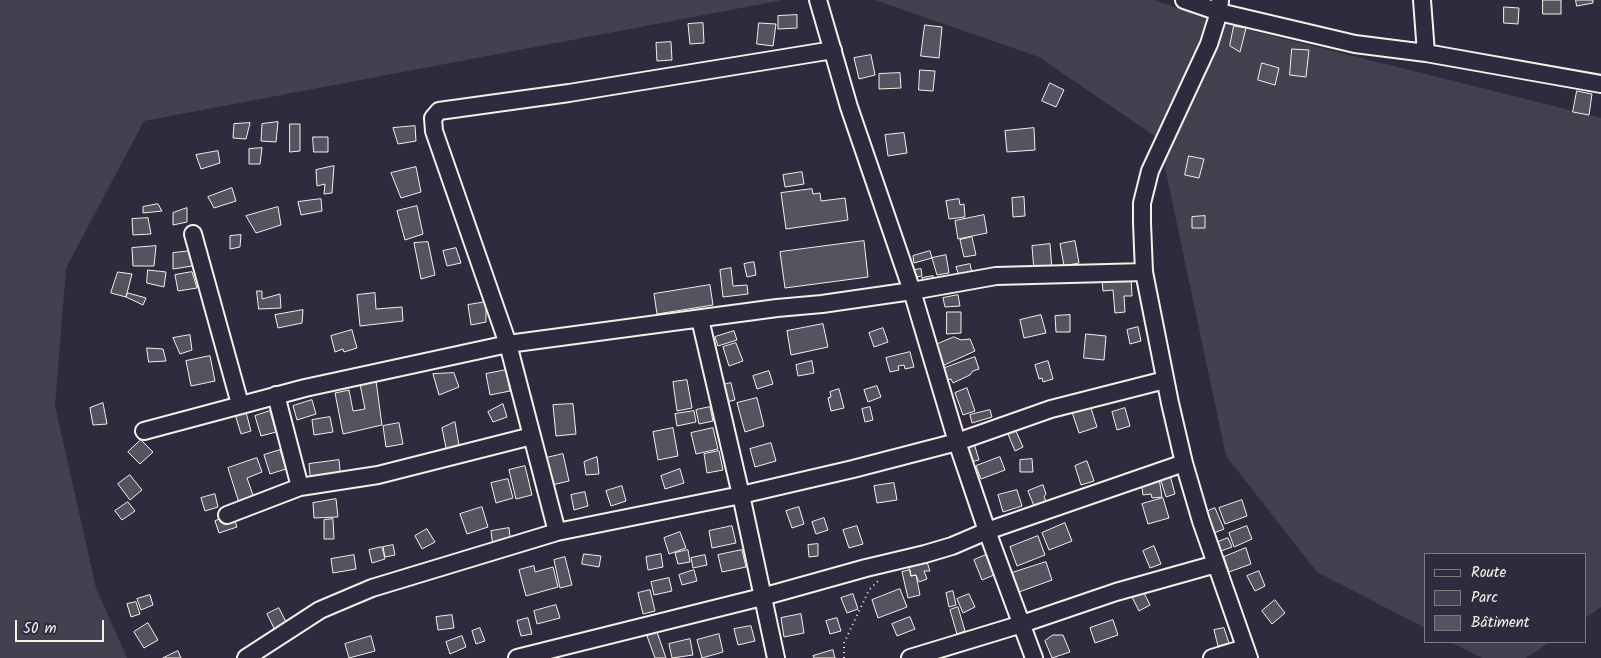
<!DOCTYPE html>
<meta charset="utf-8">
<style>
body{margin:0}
#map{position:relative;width:1601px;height:658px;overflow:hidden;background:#2f2a3d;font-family:Kalam,sans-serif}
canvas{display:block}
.legend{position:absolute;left:1424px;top:553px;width:162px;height:90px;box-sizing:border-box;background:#2f2a3d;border:1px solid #7e7a81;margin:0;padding:6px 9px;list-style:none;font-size:15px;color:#f4f1e8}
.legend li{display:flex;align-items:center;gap:10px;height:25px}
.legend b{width:25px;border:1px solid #7e7a81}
.scale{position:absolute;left:15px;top:620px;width:89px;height:22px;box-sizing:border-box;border:2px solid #f4f1e8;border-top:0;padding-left:6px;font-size:15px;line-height:18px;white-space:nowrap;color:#f4f1e8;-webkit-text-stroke:4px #2f2a3d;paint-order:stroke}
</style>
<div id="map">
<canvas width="1601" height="658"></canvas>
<ul class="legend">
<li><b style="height:6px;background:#2f2a3d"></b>Route</li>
<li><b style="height:14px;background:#454050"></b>Parc</li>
<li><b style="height:14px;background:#56525f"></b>Bâtiment</li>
</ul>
<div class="scale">50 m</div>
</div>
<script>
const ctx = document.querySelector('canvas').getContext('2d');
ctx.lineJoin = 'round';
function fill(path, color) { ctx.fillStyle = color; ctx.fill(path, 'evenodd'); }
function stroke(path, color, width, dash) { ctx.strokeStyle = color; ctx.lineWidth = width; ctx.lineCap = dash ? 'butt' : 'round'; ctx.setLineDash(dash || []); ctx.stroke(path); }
const green = new Path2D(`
 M0,0H783L144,121L66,268L55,406L96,588L127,658H0Z
 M875,0H1154L1221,23L1601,118V607L1585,618V554H1425V628L1317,572L1226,456L1159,139L1039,57Z
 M1451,642H1550L1526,658H1482Z`);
const building = new Path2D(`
 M1543,0H1561V14H1543Z
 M1576,0H1593V3L1577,6Z
 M1504,7L1519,8L1518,24L1504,23Z
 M797,15V28L778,29V16Z
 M703,23L704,43L690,44L688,24Z
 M759,23L776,24L773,46L757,44Z
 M925,25L942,27L939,58L921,56Z
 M1234,26L1246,28L1240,52L1230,46Z
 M671,42L672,60L657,61L656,43Z
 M1292,49L1309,50L1306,77L1290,75Z
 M871,55L875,75L859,79L854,58Z
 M1262,63L1279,68L1275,85L1258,80Z
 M920,70L935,71L933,91L919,90Z
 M900,73L901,88L879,89V74Z
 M1050,83L1064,90L1056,107L1042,101Z
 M1577,91L1592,94L1589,115L1573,112Z
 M278,122L276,142L261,141L262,124Z
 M250,123L246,139L233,138L234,124Z
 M290,124H300V151L290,152Z
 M415,126L416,141L398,144L393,128Z
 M1034,128L1035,150L1007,152L1005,131Z
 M904,133L907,153L888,156L885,135Z
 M313,137H328V152H314Z
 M262,148L260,164H249V149Z
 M218,151L220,163L201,169L196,155Z
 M1189,156L1204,159L1199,178L1185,175Z
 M334,166L332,193L324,194L325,184L317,186L316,170Z
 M416,167L421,192L401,198L391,173Z
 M802,172L804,184L785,187L783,175Z
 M232,188L236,201L214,208L208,197Z
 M812,189L813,194L820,193L821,201L845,198L848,220L786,229L781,193Z
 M1024,197L1025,216L1013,217L1012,198Z
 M321,199L322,211L301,215L298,202Z
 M959,199L960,205L964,204L965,217L949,219L946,201Z
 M158,204L162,211L143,213V207Z
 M417,206L423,234L405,240L397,211Z
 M278,207L281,225L256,233L246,216Z
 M187,208V222L173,225V213Z
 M984,215L987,233L958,239L955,221Z
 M1205,216V228H1192V217Z
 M148,218L151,234L133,235L132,219Z
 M241,235L240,247L230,249V236Z
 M972,237L976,255L964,257L960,240Z
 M864,241L868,277L785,288L780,252Z
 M1075,241L1079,263L1064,266L1060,244Z
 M428,242L435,275L421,279L414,243Z
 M1050,244L1052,270L1034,271L1032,246Z
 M156,246L154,266H133L132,248Z
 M456,248L461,263L447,266L443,251Z
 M191,251L192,266L173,269V253Z
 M930,251L932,258L914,263L913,256Z
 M946,255L949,273L937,275L932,258Z
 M754,262L756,275L747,277L744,264Z
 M970,264L972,273L959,276L956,267Z
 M731,268L733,286L747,285L748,294L723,297L720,270Z
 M921,269L922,276L915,277L914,270Z
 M148,270L166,272L164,287L147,283Z
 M118,272L132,274L126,297L111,293Z
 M192,272L197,288L178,291L175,275Z
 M933,276L934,283L923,285L922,278Z
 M1131,277L1132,296H1124L1125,312L1115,313L1113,290L1103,291L1102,279Z
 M710,285L713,305L657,314L654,294Z
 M257,291H262V299L280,294L281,308L259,309Z
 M128,293L146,298L143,305L126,297Z
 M375,293L376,309L402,307L403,321L360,326L357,295Z
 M958,295L960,306L945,307L943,298Z
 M486,302V322L471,325L468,305Z
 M303,310L302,323L278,328L275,315Z
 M947,312H961V333L947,334Z
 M1041,315L1046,333L1024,338L1020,320Z
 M1070,315V332H1056L1055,316Z
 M823,324L828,347L791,355L787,331Z
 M1138,327L1141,341L1130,344L1127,330Z
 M883,328L888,342L874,347L869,333Z
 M352,330L357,348L344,352L343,349L335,352L331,336Z
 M734,331L737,340L718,346L715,337Z
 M1086,334L1106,336L1104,360L1084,358Z
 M190,335L192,350L180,354L173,338Z
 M954,337L961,340L970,339L975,351L942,366L933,346Z
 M736,343L743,361L729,366L723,347Z
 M147,348L163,349L166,361L149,362Z
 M910,352L914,367L905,369L904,365L898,366L899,370L890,372L886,358Z
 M210,356L215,381L191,386L186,361Z
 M975,357L979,369L973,371L970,375L953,383L951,379L947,380L942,369Z
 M812,361L814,373L798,376L796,365Z
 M1048,361L1053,379L1043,382L1042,378L1039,379L1035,365Z
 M506,370L510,391L490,395L486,374Z
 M769,371L773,384L757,389L753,376Z
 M454,373L459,387L439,395L433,374Z
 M687,380L692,408L677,411L673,382Z
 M376,381L382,425L343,434L335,393L349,390L353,411L365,409L360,384Z
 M731,383L735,400L721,403L718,386Z
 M877,386L881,397L868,402L864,390Z
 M967,388L975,411L963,415L955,393Z
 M839,389L844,408L831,411L828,398L831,397L830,392Z
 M757,398L764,426L745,432L737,403Z
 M312,400L316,414L297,420L293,406Z
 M103,403L107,424L93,425L90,408Z
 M503,404L507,417L493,422L488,412Z
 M573,404L576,434L556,436L553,405Z
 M1090,405L1097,427L1079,433L1072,412Z
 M710,407L713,421L699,424L696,410Z
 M870,407L873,420L865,422L862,409Z
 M1125,408L1130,426L1117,430L1112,412Z
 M990,410L992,417L972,423L970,415Z
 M270,411L276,432L261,436L255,416Z
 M694,411L696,422L677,426L675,414Z
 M246,412L251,431L241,434L235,414Z
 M330,417L333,432L314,435L312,420Z
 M455,422L460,451L447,453L442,428Z
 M399,423L403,444L386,447L383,426Z
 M673,428L678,456L658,460L653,432Z
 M713,428L718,449L696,454L691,433Z
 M1016,431L1023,447L1015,451L1008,434Z
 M141,440L153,452L140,464L128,452Z
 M771,443L776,461L755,467L750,449Z
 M974,443L979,460L971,462L967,445Z
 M280,450L286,469L270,474L264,455Z
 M719,451L723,470L707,473L704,454Z
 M563,454L569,481L548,486L542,459Z
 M597,457L599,474L586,475L584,462Z
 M1000,457L1005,470L981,479L976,466Z
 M257,458L262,472L247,478L255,501L240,506L228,468Z
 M1032,459L1033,472H1020V460Z
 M339,460L341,480L311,484L309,464Z
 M1087,461L1094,481L1081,485L1075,466Z
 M525,466L532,495L516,499L509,470Z
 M680,469L684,483L665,489L661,476Z
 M130,475L142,490L130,500L118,484Z
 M1170,475L1175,494L1166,497L1160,478Z
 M1159,478L1162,497L1152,498L1151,494L1143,495L1141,481Z
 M508,479L513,498L496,503L491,483Z
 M894,483L897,500L877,503L874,486Z
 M1043,485L1046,494L1044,497L1046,501L1034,506L1028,491Z
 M622,486L626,501L611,506L606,491Z
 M1017,490L1022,506L1003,512L998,495Z
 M585,492L588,506L574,510L571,495Z
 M215,494L218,507L205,511L201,498Z
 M1163,498L1169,518L1148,524L1142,504Z
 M336,499L338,517L314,518L313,503Z
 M1242,500L1247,516L1225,524L1219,508Z
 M128,502L135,511L122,520L115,511Z
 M482,507L488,527L467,534L460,514Z
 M799,507L804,524L792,528L786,511Z
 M1215,508L1224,529L1214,533L1206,512Z
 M233,515L237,527L219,533L215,521Z
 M824,518L828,530L816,534L812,522Z
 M333,519L334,539H324V520Z
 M1065,523L1072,541L1049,550L1042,533Z
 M732,526L736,543L712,548L709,531Z
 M857,526L863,544L849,548L843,530Z
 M1247,526L1252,539L1234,547L1229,533Z
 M509,528L511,545L493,547L491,531Z
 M427,529L435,542L422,549L415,536Z
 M680,532L686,548L669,554L664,538Z
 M1038,536L1045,555L1017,566L1010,547Z
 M1228,538L1232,547L1221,551L1218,542Z
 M818,544V556L809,557L808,545Z
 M393,545L395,555L385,557L383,547Z
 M1154,546L1161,564L1150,568L1143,551Z
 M382,547L385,559L372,563L369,550Z
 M1246,548L1251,564L1229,572L1224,557Z
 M688,550L690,562L678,564L675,553Z
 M742,550L746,567L722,572L718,555Z
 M584,554L601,556L599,567L582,564Z
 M661,554L663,567L648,570L646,557Z
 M354,555L356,569L333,573L331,559Z
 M705,555L707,565L693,568L691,558Z
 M986,555L994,575L982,580L974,560Z
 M565,557L572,585L560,588L554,560Z
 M926,559L930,571H924L927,579L919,582L916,575L911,576L908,564Z
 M1046,562L1052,580L1019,592L1012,573Z
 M534,566L535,572L553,567L558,587L526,596L519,570Z
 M694,570L697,581L682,585L679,575Z
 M910,570L911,576L916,575L920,595L908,598L902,572Z
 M1259,571L1265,586L1255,591L1247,576Z
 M669,578L672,591L654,595L651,582Z
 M900,589L907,607L878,618L872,600Z
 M650,590L655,611L643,614L638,593Z
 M953,591L956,605L949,607L946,593Z
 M1143,591L1150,605L1139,611L1132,597Z
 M853,594L858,609L847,613L841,598Z
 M969,594L975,607L963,613L957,599Z
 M150,595L153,605L141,610L137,599Z
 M1275,600L1285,613L1272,624L1262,611Z
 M136,602L140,614L131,617L127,604Z
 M556,605L560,618L537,624L534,611Z
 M958,607L965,631L957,634L950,610Z
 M279,608L287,624L275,630L267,614Z
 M801,614L804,633L784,637L781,618Z
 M452,615L454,628L438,630L436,617Z
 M910,617L915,629L897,636L892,624Z
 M528,618L532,634L521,636L517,621Z
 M837,618L841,631L830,634L826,621Z
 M1113,620L1118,635L1095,643L1090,628Z
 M148,623L158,640L144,648L134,632Z
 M751,626L755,641L738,645L734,629Z
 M480,628L485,641L476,644L472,631Z
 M1224,628L1229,643L1218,646L1214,630Z
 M657,632L666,658H655L647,636Z
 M719,634L723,652L702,658L697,640Z
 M1053,635H1063L1070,652L1052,658L1045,641Z
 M371,636L375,651L349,658L345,644Z
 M462,636L466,647L450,654L446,642Z
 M690,639L693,655L672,658L669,644Z
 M833,650L835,658H814L813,656Z
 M178,651L181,658H163Z`);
const path = new Path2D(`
 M844,658V643L869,590L879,580`);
const minor = new Path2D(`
 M818,0L849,107L912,291L957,442L987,531L1034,658
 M1184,0L1219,12L1355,44L1426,53L1601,84
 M1220,0L1219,12L1209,44L1150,171L1142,203V223L1144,272L1170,403L1184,463L1201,521L1249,658
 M1422,0L1426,53
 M193,234L240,404
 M700,319L741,495L776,658
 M276,395L300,487
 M144,431L305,388L508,344L777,308L822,304L912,291L996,276L1144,272
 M227,515L300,487L378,475L532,436
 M557,532L508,344L434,131L433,118L439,111L569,93L833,50
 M246,658L320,610L372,588L557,532L741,495L853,469L957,442L1051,409L1165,380
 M517,658L762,597L866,568L925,554L952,546L987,531L1184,463
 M910,658L1022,624L1116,592L1216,564
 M1212,658L1245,648`);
fill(green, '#454050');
fill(building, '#56525f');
stroke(building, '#f4f1e8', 1);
stroke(minor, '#f4f1e8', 20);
stroke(path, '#f4f1e8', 2, [1, 4]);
stroke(minor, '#2f2a3d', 16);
</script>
